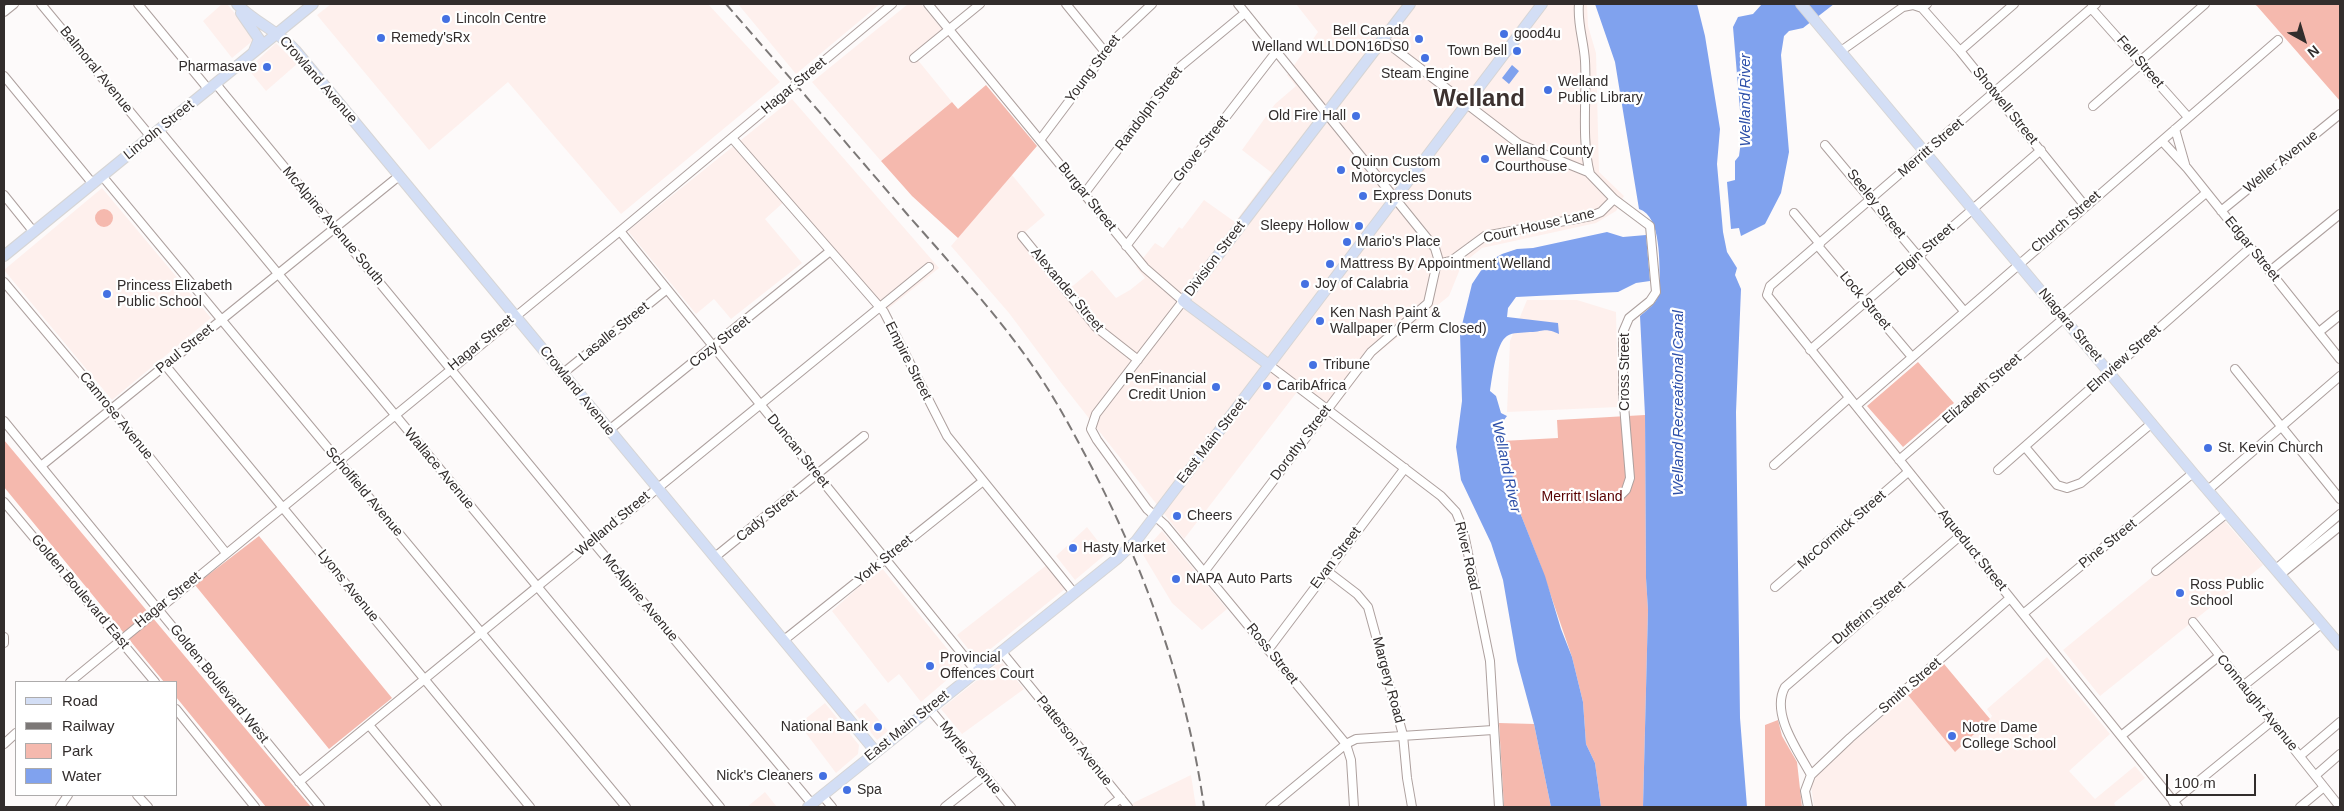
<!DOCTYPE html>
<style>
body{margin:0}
#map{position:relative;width:2344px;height:811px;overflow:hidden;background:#fdfafa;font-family:Helvetica,sans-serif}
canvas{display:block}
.frame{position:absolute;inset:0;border:5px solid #322d2c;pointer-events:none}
.legend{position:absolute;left:15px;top:681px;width:162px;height:115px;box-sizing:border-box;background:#fff;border:1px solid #adabab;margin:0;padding:6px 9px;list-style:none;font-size:15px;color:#322d2c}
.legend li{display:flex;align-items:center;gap:10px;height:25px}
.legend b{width:25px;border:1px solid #adabab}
.north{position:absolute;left:2279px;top:15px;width:50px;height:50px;-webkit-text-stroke:4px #fff;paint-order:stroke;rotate:141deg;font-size:14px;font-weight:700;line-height:20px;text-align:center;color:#322d2c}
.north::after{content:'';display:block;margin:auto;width:18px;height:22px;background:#322d2c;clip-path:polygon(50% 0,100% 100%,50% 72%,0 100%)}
.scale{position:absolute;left:2166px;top:774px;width:90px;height:22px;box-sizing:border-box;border:2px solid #322d2c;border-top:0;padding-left:6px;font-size:15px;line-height:18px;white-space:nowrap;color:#322d2c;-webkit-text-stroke:4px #fff;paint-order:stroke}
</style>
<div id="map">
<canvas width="2344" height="811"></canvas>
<div class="frame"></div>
<ul class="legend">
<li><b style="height:6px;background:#d3def5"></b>Road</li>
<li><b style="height:6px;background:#7c7877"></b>Railway</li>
<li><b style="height:14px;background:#f5b9ae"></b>Park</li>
<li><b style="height:14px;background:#80a2ee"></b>Water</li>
</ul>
<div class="north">N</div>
<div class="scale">100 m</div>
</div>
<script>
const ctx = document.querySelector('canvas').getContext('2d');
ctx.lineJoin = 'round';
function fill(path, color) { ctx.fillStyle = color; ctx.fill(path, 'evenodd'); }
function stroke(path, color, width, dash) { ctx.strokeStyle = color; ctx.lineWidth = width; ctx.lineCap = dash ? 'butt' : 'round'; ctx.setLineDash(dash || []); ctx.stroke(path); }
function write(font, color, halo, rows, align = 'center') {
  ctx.font = font + ' Helvetica,sans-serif'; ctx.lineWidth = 4.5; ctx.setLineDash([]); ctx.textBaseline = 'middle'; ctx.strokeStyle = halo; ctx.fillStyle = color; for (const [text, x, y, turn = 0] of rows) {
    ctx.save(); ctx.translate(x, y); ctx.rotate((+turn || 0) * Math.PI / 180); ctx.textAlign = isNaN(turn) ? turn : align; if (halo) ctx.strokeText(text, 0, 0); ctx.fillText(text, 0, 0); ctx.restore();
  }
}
const built = new Path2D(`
 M222,4H227L256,38L232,58L203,21Z
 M331,4H708L780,82L621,214L508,82L429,150L317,15Z
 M738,4H880L796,74Z
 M908,4H921L947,35L917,59L952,102L881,161L812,82Z
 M1296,4H1587L1588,26L1596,53L1599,172L1624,196L1616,211L1596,223L1482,248L1462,264L1449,296L1373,357L1329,416L1297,392L1184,539L1062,384L1009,313L951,246L1012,175L1045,215L1018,238L1063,294L1092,270L1116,298L1130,290L1145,278L1136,267L1155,243L1163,248L1179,227L1182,229L1204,200L1235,222L1272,173L1242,150L1275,104L1296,86L1287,75L1318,32Z
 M276,43L297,64L266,91L248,69Z
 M792,99L939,268L884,312L785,201L765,219L802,263L731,319L714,299L696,314L628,231Z
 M102,188L211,318L112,400L4,270Z
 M1527,300H1577L1616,312L1618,407L1507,412L1510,341Z
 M2223,519L2263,565L2100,696L2063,650Z
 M1087,527L1107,553L1075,580L1056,556Z
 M1162,531L1227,609L1202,630L1172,603L1142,553Z
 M1048,564L1066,588L977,660L957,635Z
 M881,567L962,667L921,702L899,674L888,683L832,611Z
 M2047,657L2110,734L2069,771L2095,799L2135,766L2145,778L2114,803L2116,807H1814L1811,785L1819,771L1944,664L1990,719L1992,716L1987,709Z
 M1001,661L1024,689L962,734L941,709Z
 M825,703L859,745L858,754L836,773L799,724Z
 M865,703L888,731L877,740L854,712Z
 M1191,775L1196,807H1129L1135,802Z
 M765,792L777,807H747Z`);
const green = new Path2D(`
 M2254,4H2340V101L2257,6Z
 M986,85L1037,146L958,238L912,196L881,161L952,102L958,109Z
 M95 218a9 9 0 1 1 18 0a9 9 0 1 1-18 0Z
 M1918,362L1954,403L1903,447L1867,406Z
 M1645,415L1646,578L1648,610L1643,807H1601L1595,763L1586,744L1583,702L1572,657L1540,564L1519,510L1514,481L1502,441L1558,438L1557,420Z
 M4,440L311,807H266L176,697V682H164L4,487Z
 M259,536L392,698L329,749L195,585Z
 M1944,664L1990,719L1955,752L1908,695Z
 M1778,720L1782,736L1797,762L1802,807H1765V725Z
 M1499,723L1534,724L1551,807H1504Z`);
const water = new Path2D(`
 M1595,4H1697L1705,36L1720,129L1717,164L1723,232L1727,252L1737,268L1735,275L1741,289L1736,412L1740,718L1747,807H1643L1648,610L1646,578L1645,415L1640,316C1651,307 1661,300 1660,285C1659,265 1662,216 1639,209L1615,62Z
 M1762,4H1834L1803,28L1789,31L1784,36L1781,55L1789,152L1781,193L1765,224L1741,236L1739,228L1731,229L1727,182L1735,180V161L1739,156L1742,134L1733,27L1738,17L1753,14Z
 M1512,65L1519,71L1509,84L1502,78Z
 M1607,232L1623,237L1646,235L1650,281L1636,283L1618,292L1516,297L1508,308L1507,317L1558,323L1559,334C1544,327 1544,332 1530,332C1522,333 1513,332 1507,336C1496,343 1492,378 1490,391L1496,396L1501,413L1507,416L1501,424V433L1514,481L1519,510L1545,576L1561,629L1572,657L1583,702L1586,744L1595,763L1601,807H1551L1534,724L1517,661L1503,580L1491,543L1461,480L1456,447L1462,401L1460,333L1472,284L1486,263L1502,254L1517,249L1533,248Z`);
const minor = new Path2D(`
 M41,4L151,137
 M138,4L209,90
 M928,4L1145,268L1183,301L1096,414L1091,429L1097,440L1147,509L1165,525L1346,744L1351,760L1354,807
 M1066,4L1105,52
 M1579,4C1577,24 1584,41 1585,61C1587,97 1581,139 1590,174
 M2096,4L1770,286L1767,295L2178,807
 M1922,8L1960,51L2085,206
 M2091,8L2188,117
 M4,12L14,4
 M1382,39L1519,144L1588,172L1614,199L1650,226L1656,292L1650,301L1629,318L1623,332V393L1630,478L1626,490L1619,497
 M1841,51L1903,7L1913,5L1922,8L1927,4
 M1960,51L2014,4
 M914,58L980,4
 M2139,62L2205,4
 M4,76L93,184
 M216,84L593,542L812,804
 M2093,106L2141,64
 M2175,129L2185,164
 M159,130L720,807
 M732,138L884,312L947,436L1074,593
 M1040,140L1118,36L1152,4
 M2162,141L2187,168L2340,359
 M1825,145L1964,311
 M103,177L626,807
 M1084,194L1181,66L1245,13
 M4,195L33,231
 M2221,211L2340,114
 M1794,213L1820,244
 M620,231L976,671
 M1022,236L1096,327L1138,360
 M1126,246L1276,52
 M1818,246L1912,357
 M1437,264L1451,261L1485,236L1591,216L1601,212L1614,199
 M2270,271L2340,214
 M4,282L111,409L226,553
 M2062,315L2206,193
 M2319,332L2340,315
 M1810,350L2041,150
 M165,365L530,807
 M1269,365L1441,496L1456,512L1463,529L1490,661L1499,807
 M2235,369L2340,499
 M562,374L666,290
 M1856,406L2278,40
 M4,421L320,807
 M609,430L829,252
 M2025,447L2057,485L2067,488L2081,483L2152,423
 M1899,460L2064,318
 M1774,465L1849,398
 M41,466L399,176
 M1998,470L2250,248
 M2208,490L2340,376
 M4,502L155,682
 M715,557L864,436
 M2276,569L2340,514
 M1327,571L1357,594L1368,607L1403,735L1407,778L1412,807
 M2156,571L2227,513
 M1204,572L1371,352L1428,303L1438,258L1435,248L1238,4
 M2281,574L2340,526
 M1775,587L1908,472
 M2023,614L2193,473
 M2193,622L2340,807
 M4,637V643
 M784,640L983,481
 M1268,650L1405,468
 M1001,651L1128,807
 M70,682L620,231L892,4
 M2243,686L2322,623
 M929,708L1011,807
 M176,709L255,807
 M369,725L437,807
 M2121,736L2218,657
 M4,744L16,733
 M2300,756L2340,722
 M1811,775C1799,752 1770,714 1785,687L1960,536
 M2316,775L2340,754
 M299,782C509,610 718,438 929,267
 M137,795L148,807
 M822,795L832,807
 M2173,802L2271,722
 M60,807L68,795
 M945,807L984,776
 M1109,807L1121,798
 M1270,807L1346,744L1356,739L1493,730
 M1808,807L1805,791L1811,775L1850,738L2010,598
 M2300,807L2324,787`);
const major = new Path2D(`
 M237,4C255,23 279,31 296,51L876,752
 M1801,4L2193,473L2340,645
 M241,13L259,39L254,51
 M4,256L313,4
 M1269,365L1183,301L1410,4
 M808,807L1118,558L1136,541L1542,4`);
const rail = new Path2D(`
 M726,4C787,74 847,144 907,214C950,263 995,312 1032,365C1054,396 1072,430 1090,464C1146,571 1187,687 1204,807`);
const markers = [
 [446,19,5,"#4471e2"],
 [1504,34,5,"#4471e2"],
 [381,38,5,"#4471e2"],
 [1419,39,5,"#4471e2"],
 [1517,51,5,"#4471e2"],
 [1425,58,5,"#4471e2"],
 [267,67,5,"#4471e2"],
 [1548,90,5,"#4471e2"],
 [1356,116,5,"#4471e2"],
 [1485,159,5,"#4471e2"],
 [1341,170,5,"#4471e2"],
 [1363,196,5,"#4471e2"],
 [1359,226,5,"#4471e2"],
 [1347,242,5,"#4471e2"],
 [1330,264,5,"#4471e2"],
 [1305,284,5,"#4471e2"],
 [107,294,5,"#4471e2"],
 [1320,321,5,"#4471e2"],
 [1313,365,5,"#4471e2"],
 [1267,386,5,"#4471e2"],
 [1216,387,5,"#4471e2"],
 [2208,448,5,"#4471e2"],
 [1177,516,5,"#4471e2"],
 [1073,548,5,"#4471e2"],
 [1176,579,5,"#4471e2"],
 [2180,593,5,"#4471e2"],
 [930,666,5,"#4471e2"],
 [878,727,5,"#4471e2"],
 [1952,736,5,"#4471e2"],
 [823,776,5,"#4471e2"],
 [847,790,5,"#4471e2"]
];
const poiNames = [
 ["Lincoln Centre",456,19],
 ["Bell Canada",1409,31,"right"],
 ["Welland WLLDON16DS0",1409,47,"right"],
 ["good4u",1514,34],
 ["Remedy'sRx",391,38],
 ["Town Bell",1507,51,"right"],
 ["Pharmasave",257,67,"right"],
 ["Steam Engine",1425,74,"center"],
 ["Welland",1558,82],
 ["Public Library",1558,98],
 ["Old Fire Hall",1346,116,"right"],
 ["Welland County",1495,151],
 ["Courthouse",1495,167],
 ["Quinn Custom",1351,162],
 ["Motorcycles",1351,178],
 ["Express Donuts",1373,196],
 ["Sleepy Hollow",1349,226,"right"],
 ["Mario's Place",1357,242],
 ["Mattress By Appointment Welland",1340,264],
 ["Joy of Calabria",1315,284],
 ["Princess Elizabeth",117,286],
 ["Public School",117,302],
 ["Ken Nash Paint &",1330,313],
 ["Wallpaper (Perm Closed)",1330,329],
 ["Tribune",1323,365],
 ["PenFinancial",1206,379,"right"],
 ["Credit Union",1206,395,"right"],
 ["CaribAfrica",1277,386],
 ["St. Kevin Church",2218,448],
 ["Cheers",1187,516],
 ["Hasty Market",1083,548],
 ["NAPA Auto Parts",1186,579],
 ["Ross Public",2190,585],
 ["School",2190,601],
 ["Provincial",940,658],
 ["Offences Court",940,674],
 ["National Bank",868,727,"right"],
 ["Notre Dame",1962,728],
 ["College School",1962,744],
 ["Nick's Cleaners",813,776,"right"],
 ["Spa",857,790]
];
const streetNames = [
 ["Fell Street",2140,62,49],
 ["Young Street",1093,69,-53],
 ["Balmoral Avenue",96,70,51],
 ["Crowland Avenue",318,80,49],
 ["Hagar Street",794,86,-40],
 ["Shotwell Street",2005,106,51],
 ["Randolph Street",1149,109,-53],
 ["Lincoln Street",159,130,-39],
 ["Merritt Street",1931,148,-41],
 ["Grove Street",1201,149,-52],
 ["Weller Avenue",2281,162,-39],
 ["Burgar Street",1087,197,51],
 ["Seeley Street",1876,204,51],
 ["Church Street",2066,222,-41],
 ["McAlpine Avenue South",333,226,50],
 ["Court House Lane",1539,226,-13],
 ["Edgar Street",2252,249,51],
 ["Elgin Street",1925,250,-41],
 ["Division Street",1215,259,-53],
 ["Alexander Street",1067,290,50],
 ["Lock Street",1865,301,50],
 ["Niagara Street",2070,325,50],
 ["Lasalle Street",614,332,-39],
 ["Cozy Street",720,342,-39],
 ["Hagar Street",481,343,-39],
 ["Paul Street",185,349,-39],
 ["Elmview Street",2124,359,-42],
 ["Empire Street",908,361,63],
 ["Cross Street",1625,372,-90],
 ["Elizabeth Street",1982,389,-41],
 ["Crowland Avenue",577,391,51],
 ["Camrose Avenue",116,416,51],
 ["East Main Street",1212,441,-52],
 ["Dorothy Street",1301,443,-53],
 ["Duncan Street",798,451,51],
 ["Wallace Avenue",439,469,50],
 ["Scholfield Avenue",364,492,50],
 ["Cady Street",767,516,-39],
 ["Welland Street",613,524,-40],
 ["McCormick Street",1842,530,-41],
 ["Pine Street",2108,544,-39],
 ["Aqueduct Street",1972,550,51],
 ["River Road",1467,556,77],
 ["Evan Street",1336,558,-53],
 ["York Street",884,560,-39],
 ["Lyons Avenue",348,586,51],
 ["Golden Boulevard East",80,592,50],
 ["McAlpine Avenue",640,598,50],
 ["Hagar Street",168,600,-39],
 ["Dufferin Street",1869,613,-40],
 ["Ross Street",1272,654,51],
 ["Margery Road",1388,680,75],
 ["Golden Boulevard West",219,684,51],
 ["Smith Street",1910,686,-41],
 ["Connaught Avenue",2257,703,51],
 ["East Main Street",907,726,-39],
 ["Patterson Avenue",1074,741,51],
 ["Myrtle Avenue",970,758,51]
];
const parkNames = [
 ["Merritt Island",1582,497]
];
const waterNames = [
 ["Welland River",1746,100,-90],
 ["Welland Recreational Canal",1679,403,-90],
 ["Welland River",1506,467,78]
];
const townNames = [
 ["Welland",1479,99]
];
fill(built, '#fef0ed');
fill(green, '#f5b9ae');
fill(water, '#80a2ee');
stroke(minor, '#ada09e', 10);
stroke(major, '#d6d5d5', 12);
stroke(minor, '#fff', 8);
stroke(major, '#d3def5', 10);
stroke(rail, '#7c7877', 2, [10, 5]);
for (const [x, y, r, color] of markers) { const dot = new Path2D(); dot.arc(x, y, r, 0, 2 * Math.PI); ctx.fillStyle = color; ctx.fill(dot); stroke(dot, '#fff', 2); }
write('14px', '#322d2c', '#fff', poiNames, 'left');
write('14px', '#322d2c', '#fff', streetNames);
write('14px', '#580000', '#fff', parkNames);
write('italic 15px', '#2e50a9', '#fff', waterNames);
write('bold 24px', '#3c312f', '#fff', townNames);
</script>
